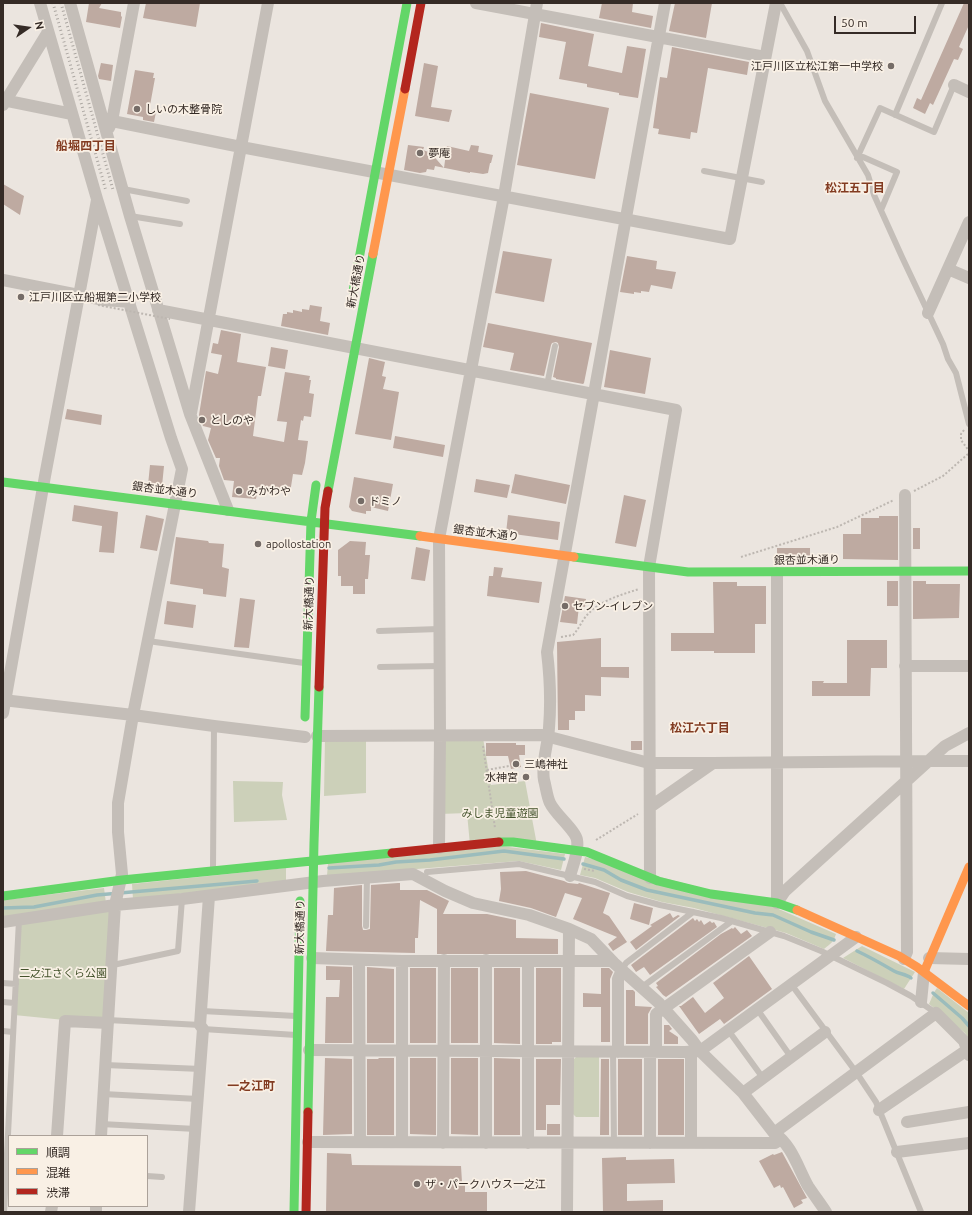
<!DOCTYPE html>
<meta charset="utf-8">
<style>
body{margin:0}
#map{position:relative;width:972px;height:1215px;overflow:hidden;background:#ebe5df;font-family:Ubuntu,"Noto Sans JP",sans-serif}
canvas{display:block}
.frame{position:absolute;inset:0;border:4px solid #352b26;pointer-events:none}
.legend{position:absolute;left:8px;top:1135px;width:140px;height:72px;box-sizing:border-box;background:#f9f0e5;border:1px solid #aba199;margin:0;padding:5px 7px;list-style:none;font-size:12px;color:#352b26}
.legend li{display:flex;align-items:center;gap:8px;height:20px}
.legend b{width:20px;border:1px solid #aba199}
.north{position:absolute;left:8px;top:8px;width:40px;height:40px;-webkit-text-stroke:3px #f9f0e5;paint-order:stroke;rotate:77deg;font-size:11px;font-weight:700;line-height:16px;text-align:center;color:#352b26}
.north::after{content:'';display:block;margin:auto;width:14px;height:18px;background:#352b26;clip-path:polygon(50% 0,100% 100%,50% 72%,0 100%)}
.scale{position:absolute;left:834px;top:16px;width:82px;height:18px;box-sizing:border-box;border:2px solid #352b26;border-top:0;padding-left:5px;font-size:12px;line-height:14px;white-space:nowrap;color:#352b26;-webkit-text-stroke:3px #f9f0e5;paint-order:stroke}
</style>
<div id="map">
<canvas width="972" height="1215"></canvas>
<div class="frame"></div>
<ul class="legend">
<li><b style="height:5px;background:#63d668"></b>順調</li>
<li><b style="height:5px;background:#ff974d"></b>混雑</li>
<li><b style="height:5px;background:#b3261e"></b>渋滞</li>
</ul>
<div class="north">N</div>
<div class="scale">50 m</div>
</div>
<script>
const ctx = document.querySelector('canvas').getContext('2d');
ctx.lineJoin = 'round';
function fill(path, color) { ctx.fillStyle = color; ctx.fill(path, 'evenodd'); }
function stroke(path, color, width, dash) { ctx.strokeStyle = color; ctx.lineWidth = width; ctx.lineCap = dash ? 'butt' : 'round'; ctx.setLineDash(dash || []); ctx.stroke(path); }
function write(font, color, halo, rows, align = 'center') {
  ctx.font = font + ' Ubuntu,"Noto Sans JP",sans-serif'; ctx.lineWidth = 3.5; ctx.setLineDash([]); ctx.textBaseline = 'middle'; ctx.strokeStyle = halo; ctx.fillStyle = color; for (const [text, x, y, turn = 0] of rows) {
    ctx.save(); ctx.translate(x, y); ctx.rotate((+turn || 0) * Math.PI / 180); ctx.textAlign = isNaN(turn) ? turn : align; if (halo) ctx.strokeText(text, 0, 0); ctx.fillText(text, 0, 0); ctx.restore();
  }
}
const green = new Path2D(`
 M442,737L483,738L491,785L525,781L537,845H470L467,813L440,814Z
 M325,738H366V793L324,796Z
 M233,781L283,782L282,795L287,820L234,822Z
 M501,846L565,854L561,870L519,861L327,876L328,863Z
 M585,857L774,907L836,934C833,943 831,943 824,949L786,933L694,908L662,902L628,892L595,878L580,875Z
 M286,868V882L133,899L132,884Z
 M104,888L106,903L3,917V900Z
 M114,909L105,1024L14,1015L19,921Z
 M862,946L915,972L904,989L843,958Z
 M937,988L969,1013V1040L965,1033L929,1004C932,998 933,993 937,988Z
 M576,1057H599V1117H576L573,1114V1060Z`);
const stream = new Path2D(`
 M583,864L604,870L621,880L647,890L755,913L773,915L811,932L834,940
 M329,868L379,865L396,862L430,860L504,851L564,859
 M3,908L34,907L97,895L257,881
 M857,951C870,957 882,964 894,971C899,974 906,974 911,978
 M933,993L962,1018L969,1026`);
const building = new Path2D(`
 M89,3H102L99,8L121,12V16L122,17L120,28L86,22Z
 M146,3H200L196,27L143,18Z
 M602,3H633L632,12L653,16L651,28L599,18Z
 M675,3H712L706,38L669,31Z
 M964,3H969V25L959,47L963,49L958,60L954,59L933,105L930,103L925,114L913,108L917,98L921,100Z
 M541,23L594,34L588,66L622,73L627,46L646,49L638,98L619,95V93L587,87V84L559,79L566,42L539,37Z
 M672,47L749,62L747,75L708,68L697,133L691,132L690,139L658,134L659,129L653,128L660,77L667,78Z
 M101,63L113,65L111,81L99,79L98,76Z
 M424,63L438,66L431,107L452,110L449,122L415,116Z
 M135,70L154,73L153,78H155L149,111L156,112L154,122L143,120V117L127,114Z
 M530,93L609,108L595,179L517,165Z
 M408,145L424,147L423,150L431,153L444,168L447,146L469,151L471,145L479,146L478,152L493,155L491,163H490L488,173L483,174L470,172V173L435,166L434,170L427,169L426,172L420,173L404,170Z
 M3,184L24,196L20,215L3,204Z
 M503,251L552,259L544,302L495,293Z
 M627,256L657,261L656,269L676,272L672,289L651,285L649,292L641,291V293L634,292V294L620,292Z
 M310,305L322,307L320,321L330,323L328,335L281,326L283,314H287V312L293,313V310L302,312V309L309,310Z
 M488,323L592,343L584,383L583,384L556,379V378L553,377L559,347L558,343L556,342L552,343L551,345L544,376L510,370L514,353L483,347Z
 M221,330L241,334L237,362L266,367L261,396H258L253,436L284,442L287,422L277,421L285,372L310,376L309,380H311L309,393L314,394L311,417L304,416L303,421L301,420L298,440L308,441L305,463L302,475L293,474L290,493L258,487L256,499L232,497L234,481L224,480L219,466L220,458H216L208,440L211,428L203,426L199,415L206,371L218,374L222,355L211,353L213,343L218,344Z
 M271,347L288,350L285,369L268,366Z
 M610,350L651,358L645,394L604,387Z
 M369,358L385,362L382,376L386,377L383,389L399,392L391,440L355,434Z
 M67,409L102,415L101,425L65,419Z
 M395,436L445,445L443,457L393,448Z
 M150,465L164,466L162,486L148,485Z
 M515,474L570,485L566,504L511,493Z
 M354,477L393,484L388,511L371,507V511H366V514L352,511L349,507Z
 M476,479L510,485L507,498L474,492Z
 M624,495L646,500L636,547L615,543Z
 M74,505L118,512L114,553L99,552L102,526L72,521Z
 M146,515L164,519L157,551L140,548Z
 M508,515L560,522L558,540L506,533Z
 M879,516H898V560L843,559V534H861V518H879Z
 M913,528H920V549H913Z
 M176,537L208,541L209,543L224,544L222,567L229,569L226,597L203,594V589L170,584Z
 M350,541L366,542L365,555H370L368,579H365V594H353V586H341V576H338V550Z
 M416,547L430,550L425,581L411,579Z
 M777,548H810V562H777Z
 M494,567L503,568L501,577L542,582L539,603L487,596L489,576H493Z
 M887,581H898V606H887Z
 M913,581H926V584H960L959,618L913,619Z
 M713,582H737V586H766V624H755V653H714V651H671V633H714Z
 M565,596L586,599L585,607L579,606L577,624L560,622Z
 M240,598L255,600L249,648L234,647Z
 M167,601L196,605L193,628L164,624Z
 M601,638V667H629V678L601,677V696L585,695V711H575V720H569V730H558L557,642Z
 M847,640H887V668H871L870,696H812V681H824L823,683H847Z
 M631,741H642V750H631Z
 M486,743H516V745H525V755H519L521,767L511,769L508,756H486Z
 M526,871L564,881L568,883L578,884L579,883L610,893L603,913L609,916L627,942L613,951L608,944L617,937L573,919L582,898L565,893L556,917L531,908L499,901L501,889L500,872Z
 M398,883H400V890H427L449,901L443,914H487L516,920V938L558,939V954H437V909L420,900L418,938H415V953L326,951L328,915H333L334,888L362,885V926L363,930H366L370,929V926L371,885Z
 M634,903L653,908L649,925L630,919Z
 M670,913L673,918L678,915L680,916L636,950L630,942L652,926L650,925Z
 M693,918L695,921L697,919L699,922L701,920L704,925L710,921L712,923L714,922L717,927L650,975L644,967L636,972L631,965Z
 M735,927L741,934L747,930L752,936L666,997L663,995L656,987L658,986L656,983L721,934L732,928L733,929Z
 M749,956L772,989L724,1024L720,1019L699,1034L679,1006H682H681L693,997L705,1013L724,998L713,983Z
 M326,966L352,967V1043H325L326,997H339L340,980H326Z
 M367,967L394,969V1043H367Z
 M410,968H436V1043H410Z
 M451,968H478V1043H451Z
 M494,968H520V1044L494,1043Z
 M536,968H561V1042H552V1044H536Z
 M601,968H609L613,972L610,979V1042H601V1007H583V993L601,994Z
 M626,990H633L635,992V1006L652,1007L648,1014V1044H626Z
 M664,1025H669L672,1029L669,1031L678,1037V1044H664Z
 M325,1058L352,1059V1134L323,1135Z
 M378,1058H394V1135H367V1059H379Z
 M410,1058H436V1135L410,1134Z
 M451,1058H478V1135L451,1134Z
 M494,1058L520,1059V1135H494Z
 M536,1059H561L560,1105H546V1130H536Z
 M601,1059H609V1135H600Z
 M618,1059H642V1135H618Z
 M658,1059H684V1135H658Z
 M547,1124H560V1135H547Z
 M782,1152L807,1198L801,1200L803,1203L794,1208L783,1187L781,1188L780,1185L774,1188L759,1161L773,1154L774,1155Z
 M327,1153L351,1154L352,1165L461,1166L462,1182H465V1192H487V1212H326Z
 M626,1157V1160L674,1159L675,1183L627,1184V1201L663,1200V1212H603L602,1158Z`);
const path = new Path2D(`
 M964,430L961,434V440L969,451
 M914,491L943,476L969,453
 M741,557L837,527L894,500
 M561,637L573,635C579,629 582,620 588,614C601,600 621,595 639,589
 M483,746L495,828
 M487,770L509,766
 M596,840L638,814
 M584,869L595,871`);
const lane = new Path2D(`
 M780,3L807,51L825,101L868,175L874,195L902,257L943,344L948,359L956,373L969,424
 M895,115L942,3
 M857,158L880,108L934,132L954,85
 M857,158L863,157L897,172L881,210
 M704,171L762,182
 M123,189L187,201
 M130,216L180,224
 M547,385L555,346
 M379,631L439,629
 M148,641L304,663
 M380,667L440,666
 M213,868L214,726
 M427,872L519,864L595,882L627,896L660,905L721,918L784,936L821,951L887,983L911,996L936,1013
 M366,926L367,877
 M113,965L178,951L182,899
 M622,970L626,963L693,912
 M3,983L16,984
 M791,984L856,1072L876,1102L921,1212
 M642,987L732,921
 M3,1002L14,1003
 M757,1009L791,1057
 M202,1011L296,1016
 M108,1020L200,1025
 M203,1029L296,1035
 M728,1030L763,1078
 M3,1031L13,1032
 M613,1052L614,1143
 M105,1065L201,1069
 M103,1094L198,1099
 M101,1124L196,1129
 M147,1176L162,1177
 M4,1212L19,920`);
const street = new Path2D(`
 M40,3L97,199L171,438L182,469L133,715L118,803V832L122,874L115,905L101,1136
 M70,3L130,216L190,414L228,510
 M476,3L765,57
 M954,85L969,92
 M3,100L72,114
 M3,105L48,32
 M112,121L241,147L730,239L776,3
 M109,128L112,121L134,3
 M948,269L969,278
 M3,280L104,300L130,302
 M158,310L676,410L649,567L650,878
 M928,313L969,222
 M191,413L268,3
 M905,666H969
 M3,700L133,715L214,726L305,737
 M3,713L45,476L97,200
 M317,736L542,735L649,763H713L928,761H969
 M650,807L713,763
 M439,848L440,735L439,539L504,196L537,3
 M570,876C573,865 579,851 577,840C576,831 555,814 550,803C547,797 546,787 544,780C541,763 548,745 549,728C551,704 550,677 547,652L665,3
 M777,903V573
 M777,903L785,891L945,746L969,733
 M3,922L115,905L182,899L323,881L413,874L445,891L473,903L529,915L569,929L591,939L614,963L659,1003L692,1040L700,1051L743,1093L774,1133C792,1145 798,1168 808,1186C814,1195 820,1203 826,1212
 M312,958L402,961H612
 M929,958L969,959
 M904,959L907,952L905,495
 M359,960L360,1142
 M921,1002L924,972
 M309,1050L685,1052L700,1051L856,937
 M618,1052V979L622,970
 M743,1093L825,1032
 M879,1110L967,1050
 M907,1122L969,1112
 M774,1133L936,1013L964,1041L969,1055
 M57,1136L65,1021L108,1023
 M308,1142L775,1143L781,1139
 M402,1142V961
 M443,1143L444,960
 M486,1143V960
 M528,1143V961
 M650,1143V1057L656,1047V1014L770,932
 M691,1143V1052
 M897,1152L969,1143
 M51,1212L52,1206
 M96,1212V1206
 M189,1212L203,1029L200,1025L209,896
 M567,1212L569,929`);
const fast = new Path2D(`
 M353,291L407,3
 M3,482L420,536
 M328,491L373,254
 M574,557L688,572L969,571
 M305,717L311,521L316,485
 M499,842H513L587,852L658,881L711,894L777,903L797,910
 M3,896L122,880L392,853
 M308,1112L314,843L319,687
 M294,1212L300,901`);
const slow = new Path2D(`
 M373,254L405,89
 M420,536L574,557
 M797,910L899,956L917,967L969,1006
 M924,972L969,867`);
const jam = new Path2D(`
 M405,89L421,3
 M319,687L325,508L328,491
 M392,853L499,842
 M306,1212L308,1112`);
const rail = new Path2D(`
 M53,3L106,191
 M61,3L113,190`);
const pathBridge = new Path2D(`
 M98,305L170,319`);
const markers = [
 [891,66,4,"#756c67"],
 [137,109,4,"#756c67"],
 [420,153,4,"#756c67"],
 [21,297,4,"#756c67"],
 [202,420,4,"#756c67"],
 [239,491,4,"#756c67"],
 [361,501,4,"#756c67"],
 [258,544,4,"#756c67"],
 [565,606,4,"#756c67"],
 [516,764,4,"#756c67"],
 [526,777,4,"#756c67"],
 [417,1184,4,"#756c67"]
];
const poiNames = [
 ["江戸川区立松江第一中学校",883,66,"right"],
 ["しいの木整骨院",145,109],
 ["夢庵",428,153],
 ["江戸川区立船堀第二小学校",29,297],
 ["としのや",210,420],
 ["みかわや",247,491],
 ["ドミノ",369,501],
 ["apollostation",266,544],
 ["セブン-イレブン",573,606],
 ["三嶋神社",524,764],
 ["水神宮",518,777,"right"],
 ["ザ・パークハウス一之江",425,1184]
];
const streetNames = [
 ["新大橋通り",356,281,-79],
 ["銀杏並木通り",165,490,7],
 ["銀杏並木通り",486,533,7],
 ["銀杏並木通り",807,560,-1],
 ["新大橋通り",309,603,-88],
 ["新大橋通り",300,927,-89]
];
const parkNames = [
 ["みしま児童遊園",500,813],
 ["二之江さくら公園",63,973]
];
const neighbourhoodNames = [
 ["船堀四丁目",86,146],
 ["松江五丁目",855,188],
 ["松江六丁目",700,728],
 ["一之江町",251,1086]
];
fill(green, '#ccd0b9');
stroke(stream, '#9bbcbc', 3.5);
fill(building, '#beaaa1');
stroke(path, '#bdb7b1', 2, [2, 2]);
stroke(lane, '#c4beb8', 6);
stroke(street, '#c4beb8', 12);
stroke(fast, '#63d668', 9);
stroke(slow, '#ff974d', 9);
stroke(jam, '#b3261e', 9);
stroke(rail, '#aca7a2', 3, [1, 3]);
stroke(pathBridge, '#bdb7b1', 2, [2, 2]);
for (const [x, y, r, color] of markers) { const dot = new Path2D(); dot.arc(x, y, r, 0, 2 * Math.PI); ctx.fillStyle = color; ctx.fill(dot); stroke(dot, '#f9f0e5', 1.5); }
write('11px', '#352b26', '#f9f0e5', poiNames, 'left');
write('11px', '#352b26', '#f9f0e5', streetNames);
write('11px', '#43522b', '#f9f0e5', parkNames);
write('bold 12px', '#823b21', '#f9f0e5', neighbourhoodNames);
</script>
